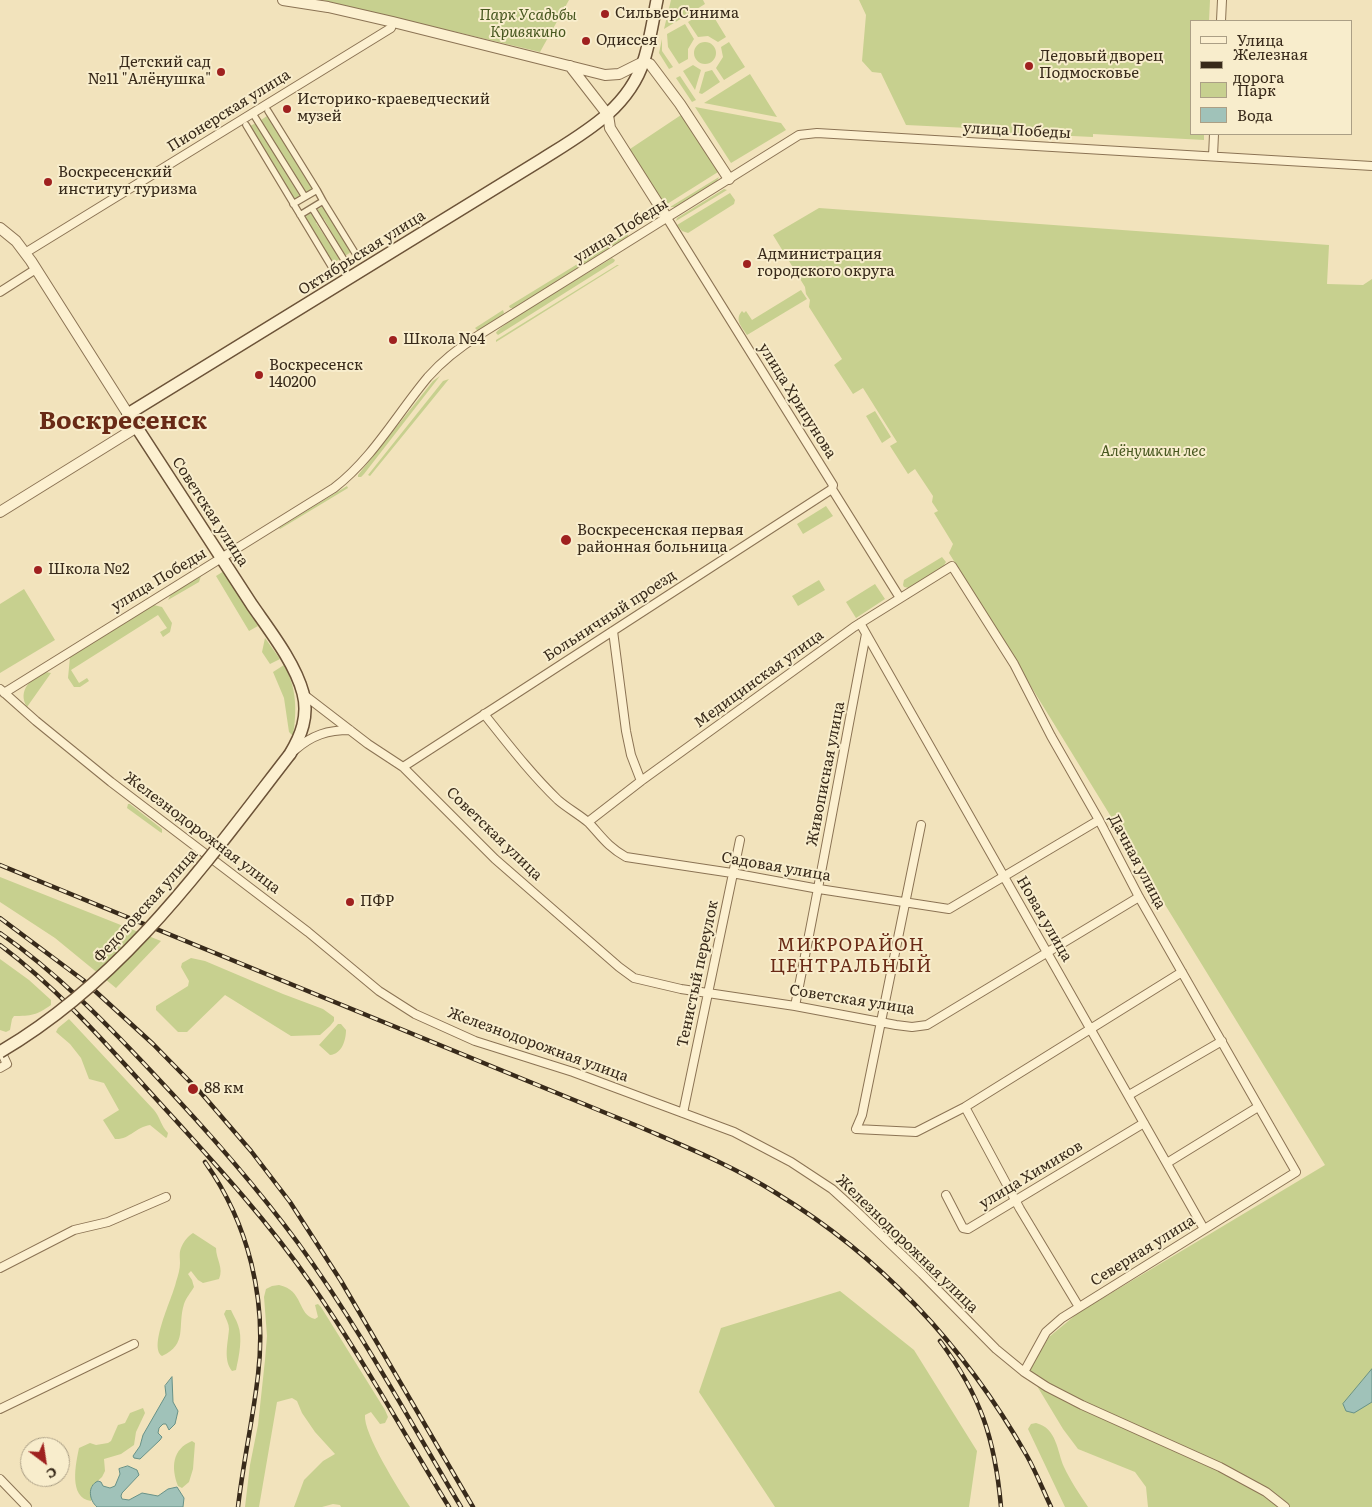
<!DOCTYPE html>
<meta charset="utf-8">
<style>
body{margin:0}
#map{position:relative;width:1372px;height:1507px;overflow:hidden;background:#f2e3bc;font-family:Literata,serif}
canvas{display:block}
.legend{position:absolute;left:1190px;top:20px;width:162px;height:115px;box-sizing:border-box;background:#f8edcc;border:1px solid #ab9f85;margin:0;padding:6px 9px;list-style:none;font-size:15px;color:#382a1a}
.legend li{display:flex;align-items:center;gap:10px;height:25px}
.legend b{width:25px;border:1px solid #ab9f85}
.north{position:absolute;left:20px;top:1437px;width:50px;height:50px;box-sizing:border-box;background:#f8edcc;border:1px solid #ab9f85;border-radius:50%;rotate:149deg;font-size:14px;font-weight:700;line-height:20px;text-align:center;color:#382a1a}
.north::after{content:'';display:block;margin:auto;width:18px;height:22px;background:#9f211f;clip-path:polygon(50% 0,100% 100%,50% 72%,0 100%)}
</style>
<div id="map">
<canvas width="1372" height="1507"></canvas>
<ul class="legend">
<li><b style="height:6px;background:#fcf0d0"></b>Улица</li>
<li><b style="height:6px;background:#382a1a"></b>Железная дорога</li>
<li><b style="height:14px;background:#c7d08f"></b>Парк</li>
<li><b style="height:14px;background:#a0c2b9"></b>Вода</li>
</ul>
<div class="north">С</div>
</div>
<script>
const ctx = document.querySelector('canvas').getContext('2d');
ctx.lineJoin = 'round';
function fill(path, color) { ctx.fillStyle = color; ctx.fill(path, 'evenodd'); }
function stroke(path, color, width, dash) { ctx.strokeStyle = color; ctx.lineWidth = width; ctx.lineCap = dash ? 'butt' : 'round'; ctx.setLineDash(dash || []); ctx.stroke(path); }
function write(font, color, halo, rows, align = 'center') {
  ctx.font = font + ' Literata,serif'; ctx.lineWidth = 4; ctx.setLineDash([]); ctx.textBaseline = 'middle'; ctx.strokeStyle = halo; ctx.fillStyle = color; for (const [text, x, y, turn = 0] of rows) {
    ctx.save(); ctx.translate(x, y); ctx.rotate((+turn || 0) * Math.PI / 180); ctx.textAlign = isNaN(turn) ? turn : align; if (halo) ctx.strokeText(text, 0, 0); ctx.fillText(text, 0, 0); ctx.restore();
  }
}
const green = new Path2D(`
 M322,0H569L540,52Z
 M671,0H703L705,4L664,29Z
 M859,0H1210L1209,21H1191V134H1204V140L1093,134V137L1010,133V130L906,125L881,73L872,72L862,61L866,15Z
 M709,9L726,37L718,42L708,36L698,37L688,22Z
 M685,24L694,39L688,49V59L679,64L668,47L667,34Z
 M662,39V51L673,67L669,69L659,53Z
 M694 53a11 11 0 1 1 22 0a11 11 0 1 1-22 0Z
 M729,42L745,67L724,80L716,68L723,57L721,47Z
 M693,65L701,70L695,90L683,71Z
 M712,70L720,82L702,94L699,93L705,72Z
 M750,74L777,117L704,103Z
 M680,76L696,100L692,102L676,78Z
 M695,107L781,123L786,130L731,163Z
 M681,115L718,172L664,206L633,158L630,149Z
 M267,116L312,189L306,193L261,120Z
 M256,123L300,196L294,199L250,126Z
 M719,177L717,181L676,207H670Z
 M724,189L727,190L676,221L677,218Z
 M730,193L735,200L734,204L688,233L682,231L677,225Z
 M323,206L351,252L345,256L324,219H322L317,210Z
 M819,208L1329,245L1327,284L1363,285L1372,279V1507H1148L1146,1487L1135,1472L1078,1449L1063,1429L1028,1371L1049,1337L1078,1313L1325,1165L949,553L953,544L934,513L938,511L932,502L933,496L915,469L908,474L890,446L897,442L863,388L853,394L834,365L842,359L809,307L810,300L806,294L805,287L773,235Z
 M311,213L317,222L316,223L340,259L333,263L305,217Z
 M628,233V236L626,238L514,308H510L509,306Z
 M612,258L615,260L614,262L498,335L496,333C501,323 595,269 612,258Z
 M617,265H619L496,342V340Z
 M801,290L807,299L747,335C742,327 734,320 742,311L744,313L746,311L752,320Z
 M503,310L504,313L501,317L478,331L475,328Z
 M440,376L364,474L361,477H358V475L433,381Z
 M449,379L370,476L368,475L443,381Z
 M875,411L891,437L882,443L866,416Z
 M347,486L348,488L280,529L279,528Z
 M826,506L833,516L803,534L797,524Z
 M942,557L946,562L943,567L909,588L904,587L903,585L904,580Z
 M224,571L258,626L249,631L216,576Z
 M201,576L199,582L168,600L171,594Z
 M819,580L825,590L798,606L792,596Z
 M875,584L885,599L856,618L846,602Z
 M24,589L55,640L0,673V604Z
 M154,605L162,607L172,623L170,632L163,637L160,632L167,628L158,615L71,670L79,683L87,678L89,681L80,687H74L68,678L70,657Z
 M265,638L280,659L270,664L262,652Z
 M284,665C297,688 297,711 293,736L289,732L284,698L273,672Z
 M46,672L51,673L27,707C17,691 31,677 46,672Z
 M128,804H130L162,829V833L160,832L127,808Z
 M0,877L161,941L116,988L55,938L0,902Z
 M191,958L205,961L283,994L323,1009L334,1017V1021L330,1026L320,1035L291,1036L225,995L187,1032H178L156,1010V1006L188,986L189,981L181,967L182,963Z
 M0,959L29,980L51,1000V1005C37,1015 31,1016 14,1016L12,1019L10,1030L6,1032L0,1030Z
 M69,1019L154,1110C160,1117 161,1126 168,1133L167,1137L166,1138L150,1125C136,1127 129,1140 115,1139L103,1120L119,1110L104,1083L89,1079L81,1058L70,1044L56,1032L58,1028Z
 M338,1024H341L346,1030C346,1040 342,1054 330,1055L319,1045Z
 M193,1233L216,1248C216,1259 224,1268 219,1279L203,1283L198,1280L191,1271L188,1274L192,1280L194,1287C191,1292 186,1298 184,1304C177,1327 188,1344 162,1356C148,1347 173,1297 176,1282C178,1276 180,1269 180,1263C180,1257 179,1253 181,1248C184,1241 187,1237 193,1233Z
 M279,1285C304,1290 297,1315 315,1319L318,1317L315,1305L318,1304L321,1307L385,1410L388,1417L385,1423L380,1424L371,1412L365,1415C363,1433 399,1490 410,1507H341L340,1505L333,1504L322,1507H294L304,1480L323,1461L335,1454L315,1432L302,1413L297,1401L292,1398L277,1402L259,1507H245L250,1465L258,1425L265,1360L267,1336L264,1297L266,1289L272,1286Z
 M840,1291L914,1350L977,1451L969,1507H775L699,1392L721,1328Z
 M226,1310H231C233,1315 236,1319 238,1325C243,1338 239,1356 236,1370L232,1371C223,1360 228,1343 229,1329C229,1324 226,1319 224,1314Z
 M143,1408L145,1413L136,1432L134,1445L121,1454L104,1459L105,1471L102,1477L91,1487V1501C68,1498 76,1463 79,1448L90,1443L96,1445L108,1443L111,1441L118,1425L125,1423L130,1413Z
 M1036,1423C1057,1428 1057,1451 1064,1467C1070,1480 1080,1495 1088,1507H1065L1028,1429L1031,1424Z
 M192,1441L195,1443L193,1469L189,1482L182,1488L178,1486C171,1468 172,1449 192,1441Z`);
const water = new Path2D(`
 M1372,1369V1402L1354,1413L1346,1411L1343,1404Z
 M172,1377L173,1402L178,1411L175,1424L169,1430L166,1424H163L159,1428L158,1433L162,1437L160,1440L140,1459L134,1458L133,1456L140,1446L143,1435L166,1395L165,1386Z
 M128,1466L137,1470L139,1475L122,1493L121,1496L122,1499L129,1500L142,1493L158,1496L168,1489L177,1487L184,1498L183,1507H97C89,1500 87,1486 98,1481L101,1482L103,1486L110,1488L115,1486L120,1474L119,1469Z`);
const pedestrian = new Path2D(`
 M268,111L317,190
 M255,117L305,197
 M246,125L334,271
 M323,201L357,256
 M293,204L317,190L323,201L300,215
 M312,208L346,263`);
const minor = new Path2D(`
 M1221,21L1222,0
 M1213,156L1214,134
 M667,218L833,485L832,489L900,598
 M25,253L391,28L393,22
 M0,292L36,269
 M860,623L1204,1229
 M613,631L626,731L631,755L641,781
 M0,689L36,721L111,782L308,932L379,991L415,1014L475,1041L573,1072L734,1132L791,1162L832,1189L853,1208L922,1274L996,1349L1024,1372L1047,1387L1082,1405L1220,1467L1266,1492L1285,1507
 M4,693L334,488C373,458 397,414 428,377C443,360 460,347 479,335L799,135L817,133L1372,166
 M303,694L368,744L403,767L495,859L619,967L634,978L681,989L795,1006L896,1025L912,1027L927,1025L1139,897
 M484,714C508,744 531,774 558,800C567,808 580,815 589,823C602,837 608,847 626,857L732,873L819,889L949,909L1099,820
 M295,750C312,735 328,730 350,730
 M403,767L832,489
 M588,822L641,781L854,627L952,566L1014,664L1051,736L1099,820L1139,897L1296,1172L1062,1318L1046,1332L1024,1372
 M921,825L862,1115L856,1129L916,1132L965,1107L1182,972
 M795,1006C820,883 842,758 866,634
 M0,1049L7,1064L0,1068
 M1129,1095L1222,1041
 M965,1107L1020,1209L1079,1307
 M683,1113L740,840
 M1167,1163L1258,1107
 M946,1195L963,1228L968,1229L1144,1123
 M0,1268L74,1230L108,1222L166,1197
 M0,1409L134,1344
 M0,1479L27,1507`);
const tertiary = new Path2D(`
 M283,0L328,7L393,22L605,75L619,74L643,62L650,64L680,104L729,179
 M570,66L608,115L610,128L667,218
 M0,228L16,241L31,261L128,414
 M0,512L137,427`);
const secondary = new Path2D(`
 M290,754C301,736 309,716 303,693C295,663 270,631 252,605C211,541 169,478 128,414L541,160C582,134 628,110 644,60C650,41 653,20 657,0`);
const rail = new Path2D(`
 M0,865L640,1127C686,1147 733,1166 776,1193C883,1258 965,1347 1027,1456C1036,1472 1043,1490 1051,1507
 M0,918L83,980L153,1044L202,1094L251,1151L290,1202L341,1281L473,1507
 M0,933C56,972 104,1021 151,1071C203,1126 253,1182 298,1243C359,1327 408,1418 461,1507
 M0,945C56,987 102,1039 149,1091C204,1152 262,1213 310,1282C360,1354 403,1432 449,1507
 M205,1162C249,1224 267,1300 258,1375C253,1419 243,1463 238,1507
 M940,1341C981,1396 995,1439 1001,1507`);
const secondaryBridge = new Path2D(`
 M0,1052C123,980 204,865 290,754`);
const markers = [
 [605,14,5,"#9f211f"],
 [586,41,5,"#9f211f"],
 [1029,66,5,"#9f211f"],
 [221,72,5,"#9f211f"],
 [287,109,5,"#9f211f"],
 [48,182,5,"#9f211f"],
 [747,264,5,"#9f211f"],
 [393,340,5,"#9f211f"],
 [259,375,5,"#9f211f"],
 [566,540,6,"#9f211f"],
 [38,570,5,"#9f211f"],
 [350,902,5,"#9f211f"],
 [193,1089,6,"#9f211f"]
];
const poiNames = [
 ["СильверСинима",615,14],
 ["Одиссея",596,41],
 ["Ледовый дворец",1039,57],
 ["Подмосковье",1039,74],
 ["Детский сад",211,63,"right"],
 ["№11 \"Алёнушка\"",211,80,"right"],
 ["Историко-краеведческий",297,100],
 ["музей",297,117],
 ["Воскресенский",58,173],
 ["институт туризма",58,190],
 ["Администрация",757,255],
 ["городского округа",757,272],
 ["Школа №4",403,340],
 ["Воскресенск",269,366],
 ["140200",269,383],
 ["Воскресенская первая",577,531],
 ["районная больница",577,548],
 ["Школа №2",48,570],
 ["ПФР",360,902],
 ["88 км",204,1089]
];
const parkNames = [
 ["Парк Усадьбы",528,16],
 ["Кривякино",528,33],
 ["Алёнушкин лес",1153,452]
];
const streetNames = [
 ["Пионерская улица",229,111,-32],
 ["улица Победы",1017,131,3],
 ["улица Победы",621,231,-32],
 ["Октябрьская улица",362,253,-32],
 ["улица Хрипунова",797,401,58],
 ["Советская улица",210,512,57],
 ["улица Победы",159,580,-31],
 ["Больничный проезд",610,616,-33],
 ["Медицинская улица",759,679,-36],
 ["Живописная улица",826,774,-79],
 ["Железнодорожная улица",202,833,37],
 ["Советская улица",494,834,44],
 ["Дачная улица",1137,862,62],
 ["Садовая улица",776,867,10],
 ["Федотовская улица",146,906,-48],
 ["Новая улица",1044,919,60],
 ["Тенистый переулок",698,974,-78],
 ["Советская улица",852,1000,9],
 ["Железнодорожная улица",538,1045,20],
 ["улица Химиков",1031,1175,-31],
 ["Железнодорожная улица",907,1244,44],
 ["Северная улица",1143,1251,-32]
];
const quarterNames = [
 ["МИКРОРАЙОН",851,946],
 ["ЦЕНТРАЛЬНЫЙ",851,967]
];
const townNames = [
 ["Воскресенск",123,422]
];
fill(green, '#c7d08f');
fill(water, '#a0c2b9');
stroke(water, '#679187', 1);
stroke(pedestrian, '#8b7354', 8);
stroke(minor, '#8b7354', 10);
stroke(tertiary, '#8b7354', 12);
stroke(secondary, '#6c5338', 14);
stroke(pedestrian, '#fcf0d0', 5.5);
stroke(minor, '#fcf0d0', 8);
stroke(tertiary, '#fcf0d0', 10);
stroke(secondary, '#fcf0d0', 11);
stroke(rail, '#382a1a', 4.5);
stroke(rail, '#f8edcc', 2.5, [8]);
stroke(secondaryBridge, '#6c5338', 14, []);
stroke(secondaryBridge, '#fcf0d0', 11);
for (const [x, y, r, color] of markers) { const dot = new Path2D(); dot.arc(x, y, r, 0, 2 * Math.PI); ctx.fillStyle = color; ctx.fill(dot); stroke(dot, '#f8edcc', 2); }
write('15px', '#382a1a', '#f8edcc', poiNames, 'left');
write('italic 15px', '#47571f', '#f8edcc', parkNames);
write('15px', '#382a1a', '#f8edcc', streetNames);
ctx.letterSpacing = '1px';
write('18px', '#692a16', '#f8edcc', quarterNames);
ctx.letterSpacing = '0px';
write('bold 25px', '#692a16', '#f8edcc', townNames);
</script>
